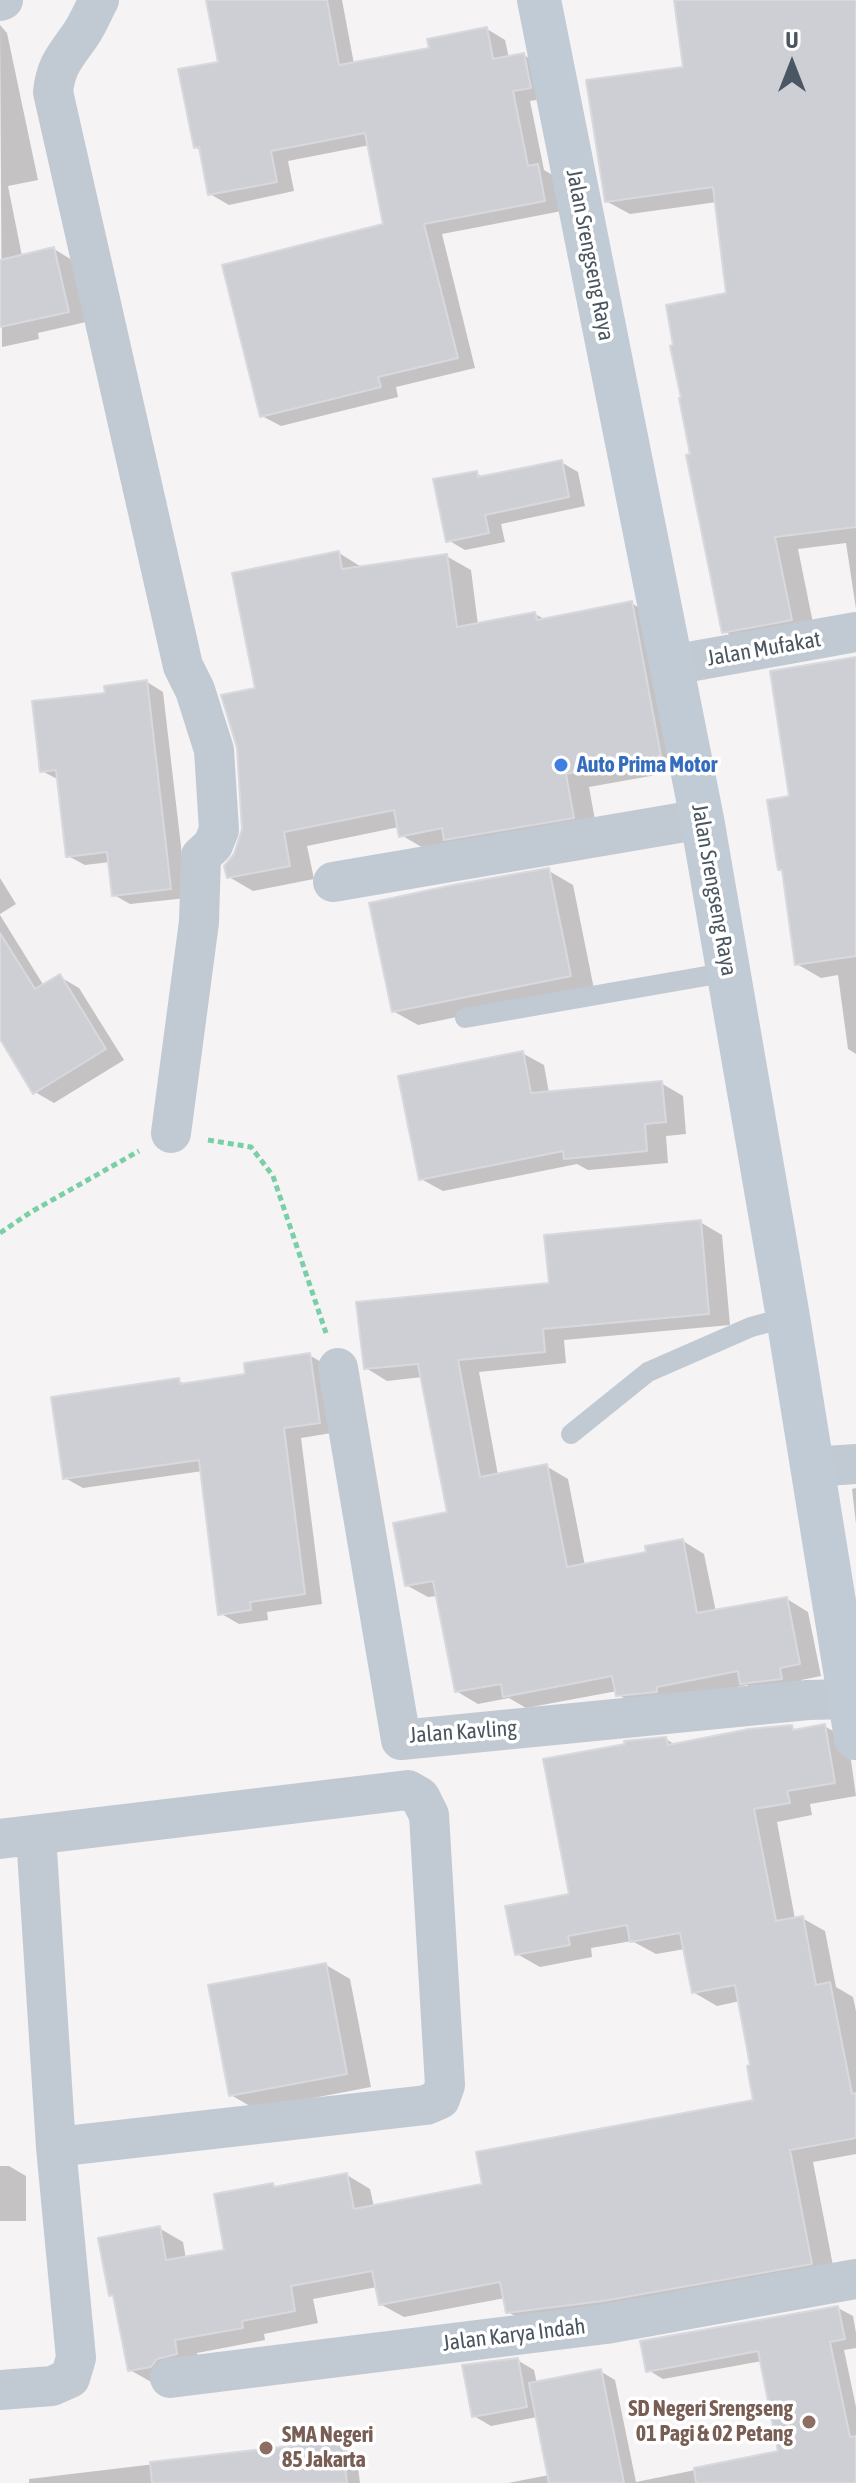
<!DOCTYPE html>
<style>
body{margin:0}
#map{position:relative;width:856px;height:2483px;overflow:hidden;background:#f5f3f3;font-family:"Asap Condensed",sans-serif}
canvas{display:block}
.north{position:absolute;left:752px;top:24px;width:80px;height:80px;-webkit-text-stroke:6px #fff;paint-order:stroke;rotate:0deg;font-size:22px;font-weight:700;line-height:32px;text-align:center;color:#4a5661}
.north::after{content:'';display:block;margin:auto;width:28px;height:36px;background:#4a5661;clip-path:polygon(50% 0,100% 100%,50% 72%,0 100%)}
</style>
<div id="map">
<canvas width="856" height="2483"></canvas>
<div class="north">U</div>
</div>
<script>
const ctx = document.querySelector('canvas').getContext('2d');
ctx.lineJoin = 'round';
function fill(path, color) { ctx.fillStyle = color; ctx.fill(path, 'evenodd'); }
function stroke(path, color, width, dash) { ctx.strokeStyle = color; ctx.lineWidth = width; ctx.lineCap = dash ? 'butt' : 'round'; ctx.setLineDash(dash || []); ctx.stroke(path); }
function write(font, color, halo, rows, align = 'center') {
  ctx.font = font + ' "Asap Condensed",sans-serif'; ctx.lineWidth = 7; ctx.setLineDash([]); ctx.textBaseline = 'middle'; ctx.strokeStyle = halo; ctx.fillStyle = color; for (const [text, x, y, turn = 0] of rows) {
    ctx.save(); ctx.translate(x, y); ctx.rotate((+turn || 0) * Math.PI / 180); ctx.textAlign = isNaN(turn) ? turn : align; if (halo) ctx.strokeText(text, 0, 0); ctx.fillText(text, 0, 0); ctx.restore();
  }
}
const shadow = new Path2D(`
 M208,0H342L354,64L431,49L487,29L505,40L509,58L524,55L542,66L549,98L530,101L544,170L556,177L562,211L442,234L475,368L396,387L398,397L281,426L262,416L386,226L370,145L288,161L294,191L229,205L210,194L201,151L195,147L220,63Z
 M676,0H856V609L846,543L798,549L815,633L747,645L724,631L692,455L728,295L717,202L630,214L606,201L686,69Z
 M0,25L7,33L38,180L8,186L22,256L54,249L72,260L86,322L38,333L39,339L2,347Z
 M561,462L578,472L585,506L501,524L505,542L465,550L448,540L476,473L485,478Z
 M339,553L363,568L446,556L471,570L478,625L535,614L546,620L631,603L656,617L684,770L589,787L597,831L425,849L401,835L399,827L307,846L314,879L253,891L229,877L244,829L258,689Z
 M856,659V1054L848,1049L838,975L821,978L797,964L784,872L780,869L791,798Z
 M147,682L163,692L187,898L130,904L114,895L110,862L85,865L68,856L59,780L42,771Z
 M549,871L573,885L594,989L418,1025L393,1011Z
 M0,878L16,904L0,914Z
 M0,915L44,986L60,977L79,988L124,1060L54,1103L35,1092L0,1036Z
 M522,1053L544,1065L549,1093L661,1083L683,1096L686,1134L666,1136L668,1163L588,1170L577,1164L443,1191L421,1179Z
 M700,1222L722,1235L730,1325L564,1340L566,1363L479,1372L498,1475L546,1466L568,1479L585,1566L649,1554L683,1541L704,1554L716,1612L787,1599L808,1612L821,1676L801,1680L803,1691L764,1695L747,1685L639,1707L617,1694V1691L526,1708L509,1698L478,1704L456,1691L438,1596L428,1597L406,1585L450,1514L423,1377L387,1381L366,1368Z
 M309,1355L328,1366L338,1432L301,1438L322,1604L267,1612L268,1620L239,1624L220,1613L203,1471L83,1488L65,1478L179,1381L187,1385L247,1376Z
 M856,1488V1524L852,1489Z
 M824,1726L848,1739L856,1796L810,1804L812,1815L777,1822L795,1919L802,1918L825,1931L836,1987L853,1997L856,2011V2154L813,2162L835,2276L531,2325L508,2312L505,2298L404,2317L380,2304L377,2287L313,2299L318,2323L264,2334L265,2340L197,2353L200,2367L153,2383L130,2370L116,2297L111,2294L159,2228L183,2242L186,2259L227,2251L273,2185L279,2188L347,2175L370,2189L374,2207L484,2186L756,2102L753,2067L740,2001L717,2006L693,1992L685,1949L656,1954L632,1941L591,1948L592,1957L540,1967L517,1954L572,1895L666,1739L677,1746L791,1727L798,1731Z
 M326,1965L350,1979L371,2087L255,2109L231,2095Z
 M0,2166H9L26,2176V2221H0Z
 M838,2308L853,2316L856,2333V2348L844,2350L856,2407V2483H508L549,2475L537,2417L491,2426L474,2416L517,2360L534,2370L537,2384L600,2371L615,2380L636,2482L780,2453L762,2361L663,2379L648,2370Z
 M341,2442L356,2451L360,2483H29V2479Z`);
const building = new Path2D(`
 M206,0H327L339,65L429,48L427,39L487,27L493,59L524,53L531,88L513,91L528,166L538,164L545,201L424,224L458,358L378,377L381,387L260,417L222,265L383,224L365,133L271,151L277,182L208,195L199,147L194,148L178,69L218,62Z
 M674,0H856V527L775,537L792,620L722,633L686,455L690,454L679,398H681L670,346L673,345L666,305L726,293L713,187L605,202L586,80L683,67Z
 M54,247L69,312L0,327V260Z
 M562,460L569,497L485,515L489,533L446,542L433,479L477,471L478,477Z
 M339,551L342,569L447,554L457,627L535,612L537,620L632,601L661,756L566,774L574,818L444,840L442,828L399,837L394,810L284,832L290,866L227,878L224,866L234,854L242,829L237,748L221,695L255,688L232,573Z
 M856,657V956L795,965L782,870H778L767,800L789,796L770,671Z
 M147,680L171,889L112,896L107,852L66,857L56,770L40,772L32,701L105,693L104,686Z
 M549,868L571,976L392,1012L369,903L453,885Z
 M0,933L35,989L60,974L106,1049L33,1094L0,1039Z
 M523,1051L531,1093L662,1081L666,1122L645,1124L647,1151L564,1159L563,1151L419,1180L398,1076Z
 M701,1220L709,1314L543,1329L545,1352L458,1360L480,1477L547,1464L567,1567L646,1552L645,1546L683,1539L697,1613L787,1597L800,1664L780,1668L782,1679L740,1684L738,1671L657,1687V1692L616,1696L612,1676L503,1697L501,1684L455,1692L433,1581L405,1586L393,1523L447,1512L418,1364L364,1369L356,1302L549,1283L544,1235Z
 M310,1353L320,1423L284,1428L305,1594L250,1602L251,1610L218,1615L199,1460L63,1479L51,1397L179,1378L180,1384L245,1374L244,1363Z
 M825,1724L835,1783L787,1791L790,1803L754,1809L776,1921L803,1916L816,1985L830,1982L852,2094L856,2093V2138L790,2150L812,2264L603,2301L506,2313L500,2282L379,2305L372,2271L291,2286L295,2311L242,2321L243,2328L175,2340L177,2354L157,2359L151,2367L128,2371L113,2295L109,2296L98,2238L160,2226L166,2260L224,2250L214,2194L273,2183L274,2187L347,2173L354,2209L482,2184L476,2152L753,2100L747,2066L750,2065L735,1985L692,1993L680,1933L630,1942L627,1925L568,1936L570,1945L515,1955L505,1906L569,1894L543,1759L625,1744L624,1741L666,1737L668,1745L749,1729L792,1725L793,1730Z
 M326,1963L347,2074L229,2096L208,1985Z
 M838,2306L845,2339L830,2342L850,2437L856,2436V2483H696L694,2468L778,2451L758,2351L646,2372L640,2341Z
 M518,2358L527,2407L472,2417L462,2365Z
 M601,2369L624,2483H549L529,2383Z
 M342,2440L347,2483H152L150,2462Z`);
const path = new Path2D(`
 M208,1140L251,1147L273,1176L326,1333
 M0,1233L31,1212L139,1151`);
const lane = new Path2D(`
 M465,1018L729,972
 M571,1434L648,1372L751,1327L788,1317`);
const street = new Path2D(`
 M99,0C93,11 88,24 81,34C66,56 56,64 53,92L183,666L195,690L214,750L219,830L213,845L201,856L199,922L171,1133
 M0,1L3,0
 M672,665L856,632
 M333,882L702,819
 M338,1368L401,1740L808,1700L850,1699
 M812,1467L856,1464
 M0,1839L408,1790L420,1797L429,1815L445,2085L440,2099L426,2105L56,2147
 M170,2378L606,2324L856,2279
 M0,2390L52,2386L70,2378L76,2358L56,2147L36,1835`);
const secondary = new Path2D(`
 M539,0L702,819L788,1317L856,1738`);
const markers = [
 [561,765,8,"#3f7fe0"],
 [809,2422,8,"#8d6e63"],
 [266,2448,8,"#8d6e63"]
];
const streetNames = [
 ["Jalan Srengseng Raya",590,255,79],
 ["Jalan Mufakat",764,649,-10],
 ["Jalan Srengseng Raya",714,890,80],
 ["Jalan Kavling",463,1732,-4],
 ["Jalan Karya Indah",514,2335,-7]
];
const shopNames = [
 ["Auto Prima Motor",577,765]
];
const educationNames = [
 ["SD Negeri Srengseng",793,2409],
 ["01 Pagi & 02 Petang",793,2434],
 ["SMA Negeri",282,2435,"left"],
 ["85 Jakarta",282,2460,"left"]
];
fill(shadow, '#0003');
fill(building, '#cdcfd5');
stroke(building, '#d7d9de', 2);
stroke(path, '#7ad0a6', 5, [6, 4]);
stroke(lane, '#c1cad2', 20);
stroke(street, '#c1cad2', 40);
stroke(secondary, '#c1cbd6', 44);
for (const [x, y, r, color] of markers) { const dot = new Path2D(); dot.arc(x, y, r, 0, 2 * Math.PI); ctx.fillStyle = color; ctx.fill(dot); stroke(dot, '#fff', 3); }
write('22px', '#4a5661', '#fff', streetNames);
write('bold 22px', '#366cbe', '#fff', shopNames, 'left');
write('bold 22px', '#785e54', '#fff', educationNames, 'right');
</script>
